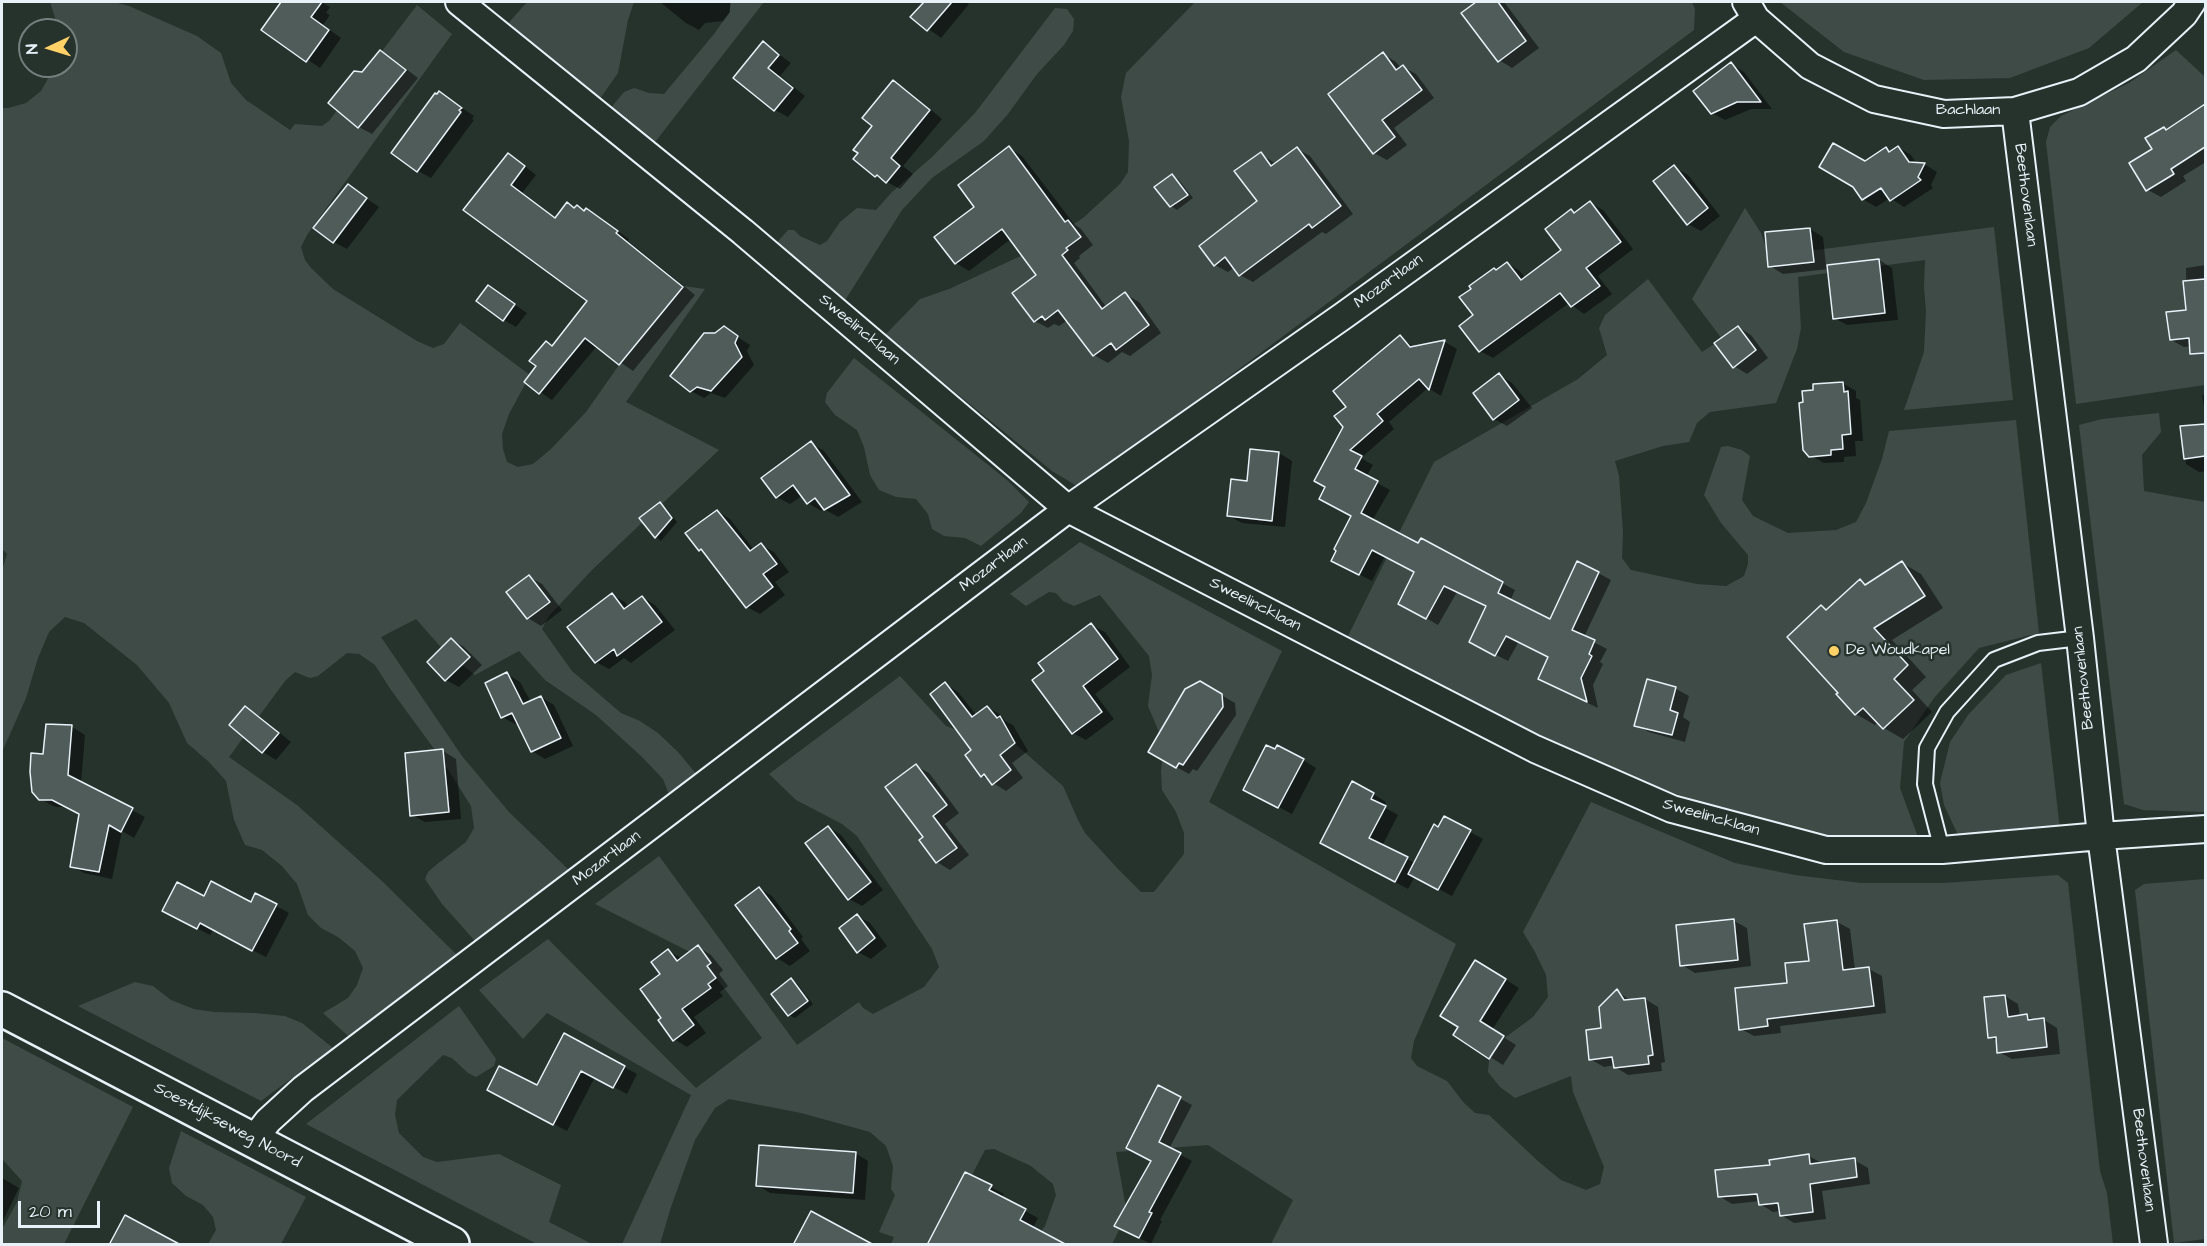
<!DOCTYPE html>
<html>
<head>
<meta charset="utf-8">
<style>
	body { margin:0 }
	#map { position:relative; width:2207px; height:1246px; overflow:hidden; background:#26332d; font-family:"Architects Daughter",sans-serif }
	canvas { display:block }
	.frame { position:absolute; inset:0; border:3px solid #e8f1f8; pointer-events:none }
	.north { position:absolute; left:18px; top:18px; width:60px; height:60px; box-sizing:border-box; background:#26332d; border:2px solid #747f7e; border-radius:50%; rotate:266deg; font-size:16px; font-weight:700; line-height:24px; text-align:center; color:#e8f1f8 }
	.north::after { content:''; display:block; margin:auto; width:21px; height:27px; background:#ffd166; clip-path:polygon(50% 0,100% 100%,50% 72%,0 100%) }
	.scale { position:absolute; left:18px; top:1201px; width:82px; height:27px; box-sizing:border-box; border:3px solid #e8f1f8; border-top:0; padding-left:8px; font-size:18px; line-height:21px; white-space:nowrap; color:#e8f1f8; -webkit-text-stroke:4px #26332d; paint-order:stroke }
</style>
</head>
<body>
<div id="map">
<canvas width="2207" height="1246"></canvas>
<div class="frame"></div>
<div class="north">N</div>
<div class="scale">20 m</div>
</div>
<script>
const c = document.querySelector('canvas').getContext('2d');
c.lineJoin = 'round';
function fill(path, color) { c.fillStyle = color; c.fill(path, 'evenodd'); }
const toPath = rows => new Path2D(rows.map(r => 'M' + r).join(''));
function strokePath(path, color, width, dash) { c.strokeStyle = color; c.lineWidth = width; c.lineCap = dash ? 'butt' : 'round'; c.setLineDash(dash || []); c.stroke(path); }
function drawText(font, color, halo, rows, align = 'center') {
  c.font = font + ' "Architects Daughter",sans-serif'; c.lineWidth = 5; c.setLineDash([]); c.textBaseline = 'middle'; c.strokeStyle = halo; c.fillStyle = color; for (const [text, x, y, turn = 0] of rows) {
    c.save(); c.translate(x, y); c.rotate((+turn || 0) * Math.PI / 180); c.textAlign = isNaN(turn) ? turn : align; if (halo) c.strokeText(text, 0, 0); c.fillText(text, 0, 0); c.restore();
  }
}
fill(toPath([
	[50,2,114,2,129,6,197,36,221,53,231,83,246,100,290,130,295,124,322,126,329,121,417,5,452,34,307,235,301,247,305,260,311,268,333,289,417,341,433,348,444,344,460,323,530,375,509,414,502,434,503,449,507,462,518,467,533,464,551,449,586,412,664,301,676,290,684,286,705,289,626,402,719,450,592,570,549,616,542,629,572,671,621,713,640,721,658,733,678,752,698,776,670,797,663,779,641,756,596,715,545,680,519,651,475,675,446,653,416,619,381,637,462,756,509,812,570,871,475,941,442,904,425,879,428,872,436,865,466,842,474,828,471,806,440,757,391,690,375,665,359,654,347,653,318,676,310,678,295,672,285,681,229,757,297,805,382,881,457,955,348,1036,323,1013,348,998,357,985,363,968,355,951,338,937,321,928,308,915,297,884,282,866,262,850,245,845,234,820,226,781,209,762,187,743,169,703,137,665,84,623,65,617,49,632,38,658,26,698,2,752,2,570,7,554,2,549,2,108,8,108,26,103,41,91,55,66,66,66,66,30,59,30],
	[527,2,634,2,628,20,618,73,597,103,504,28],
	[731,2,764,2,652,146,608,111,624,92,634,88,649,93,664,94,714,34,729,13],
	[1195,2,1692,2,1695,9,1694,30,1082,486,1077,486,1052,471,885,335,920,299,949,289,1036,249,1083,218,1120,184,1128,172,1129,141,1121,97,1126,73],
	[1780,2,2143,2,2089,48,2010,78,1924,80,1844,52],
	[1055,8,1067,9,1074,19,1073,31,1064,45,1037,74,1008,114,984,141,932,178,902,210,844,302,774,246,788,230,794,230,800,236,820,245,827,241,840,222,857,208,876,210,892,192,932,157,975,113],
	[2176,50,2205,77,2205,385,2076,404,2046,142,2050,127,2061,116,2129,83],
	[1745,208,1761,233,1769,256,1994,227,2013,400,1904,410,1924,352,1926,311,1924,287,1925,260,1798,277,1801,328,1797,349,1776,403,1710,412,1697,423,1689,442,1663,446,1615,461,1619,476,1623,532,1622,558,1631,570,1697,584,1726,586,1744,576,1748,564,1748,555,1721,523,1704,495,1721,447,1728,446,1742,450,1750,456,1742,500,1753,516,1788,533,1836,530,1856,522,1866,503,1882,459,1889,431,2016,420,2039,633,1979,648,1934,698,1904,742,1900,788,1919,840,1838,841,1788,830,1612,773,1347,638,1434,462,1578,379,1607,355,1599,328,1605,315,1648,279,1702,352,1722,339,1692,299],
	[854,358,1007,480,1029,502,1021,513,981,546,965,538,944,536,932,529,928,514,916,499,896,497,879,490,870,475,864,447,857,430,835,415,825,402,827,393],
	[2159,413,2161,432,2142,455,2144,491,2205,502,2205,812,2143,810,2124,804,2079,425,2102,419],
	[1080,542,1282,651,1209,802,1456,944,1414,1041,1411,1058,1417,1066,1447,1081,1464,1103,1475,1113,1489,1115,1539,1162,1561,1180,1586,1190,1600,1184,1604,1167,1573,1092,1571,1076,1515,1098,1500,1087,1488,1072,1489,1060,1495,1045,1533,1017,1548,997,1546,975,1535,952,1523,932,1591,802,1735,863,1795,875,1861,883,1943,883,2058,875,2068,883,2100,1171,2107,1193,2113,1244,1271,1244,1293,1200,1208,1145,1116,1152,1126,1208,1121,1226,1112,1244,1032,1244,1045,1226,1056,1195,1053,1184,1031,1166,994,1149,985,1150,936,1244,891,1244,894,1237,879,1232,895,1195,891,1189,893,1166,886,1146,870,1132,801,1113,729,1099,715,1108,695,1140,671,1207,660,1244,622,1244,691,1095,547,1013,523,1039,479,990,548,939,696,1088,762,1038,708,967,690,952,595,904,659,856,797,1045,859,1002,863,1008,873,1014,924,987,939,967,932,949,857,836,842,824,796,800,769,774,900,676,946,726,960,731,1013,742,1063,786,1078,820,1085,833,1119,870,1141,892,1154,892,1184,854,1184,833,1176,812,1162,790,1161,772,1164,744,1148,706,1152,675,1149,656,1100,595,1074,606,1063,601,1056,593,1049,592,1026,606,1010,594],
	[2041,663,2060,830,1960,839,1944,805,1940,783,1950,742,1968,715,2006,675],
	[2205,879,2205,1239,2174,1243,2135,890,2144,884],
	[135,982,153,986,171,1000,194,1009,214,1012,255,1013,285,1016,302,1023,333,1048,261,1101,78,1006],
	[459,1006,496,1059,494,1066,476,1077,468,1073,452,1058,443,1055,397,1100,395,1115,399,1133,423,1157,437,1162,499,1154,561,1185,549,1222,592,1244,537,1244,306,1124],
	[2,1038,133,1107,64,1244,2,1244,2,1229,17,1202,22,1181,2,1159],
	[181,1131,306,1197,281,1244,208,1244,216,1230,213,1217,203,1205,186,1196,172,1183,169,1168]
]), '#3e4b47');
fill(toPath([
	[283,2,321,2,330,7,326,13,330,15,323,25,341,38,320,68,263,29],
	[660,2,730,2,730,12,723,21,705,23,699,30,686,23],
	[926,2,966,2,969,4,941,38,912,17],
	[1478,2,1504,2,1539,48,1512,68,1499,60,1463,13],
	[763,43,791,63,780,76,805,96,788,117,775,110],
	[380,51,393,59,418,78,372,134,359,127,330,103,362,74],
	[1383,54,1396,62,1401,68,1403,67,1416,74,1434,98,1394,128,1407,145,1387,160,1374,153],
	[1731,64,1744,72,1772,109,1751,109,1725,120,1712,113],
	[893,82,906,89,942,119,903,166,913,174,900,189,876,176,874,126],
	[440,93,474,116,472,119,474,120,431,178,418,171],
	[2205,107,2206,162,2183,176,2186,181,2161,197,2148,190,2154,149,2164,128,2167,130],
	[1898,147,1911,155,1917,164,1924,164,1937,172,1931,185,1933,188,1904,207,1890,198,1876,207,1863,199,1865,163,1886,149,1891,152],
	[1009,148,1022,156,1074,224,1081,229,1093,245,1079,256,1080,258,1074,263,1107,308,1125,294,1139,302,1161,333,1130,356,1122,352,1108,363,1094,355,1068,320,1059,326,1054,324,1048,328,1035,321,1039,275,1011,239,969,271,956,263,976,208],
	[1297,149,1310,156,1353,214,1326,234,1322,232,1253,282,1240,275,1235,267,1228,272,1215,265,1259,201,1261,154,1276,164],
	[521,163,536,175,522,193,556,219,575,209,585,212,587,210,599,217,629,239,628,241,695,295,633,371,597,346,552,400,540,392,553,347,589,301,465,210],
	[1674,167,1688,175,1720,216,1701,231,1688,224],
	[1172,176,1178,179,1193,198,1177,210,1171,206],
	[348,186,379,207,347,249,334,242],
	[1590,203,1603,210,1633,249,1598,276,1612,294,1584,314,1569,303,1493,358,1480,351,1475,316,1497,271,1507,263,1520,271,1525,278,1563,251,1571,211,1576,214],
	[1810,229,1823,237,1826,266,1879,260,1892,268,1898,320,1847,325,1834,318,1829,269,1783,274,1770,266],
	[2206,265,2206,345,2184,347,2171,340,2187,311,2186,268],
	[489,287,527,313,516,327,504,320],
	[1738,327,1751,335,1768,358,1747,374,1734,366],
	[724,328,750,345,747,351,754,365,725,398,711,393,704,398,691,391,715,334],
	[1400,337,1415,348,1445,342,1457,349,1441,396,1428,388,1389,422,1394,429,1361,458,1373,465,1366,477,1390,490,1372,521,1419,545,1502,583,1515,590,1510,601,1550,621,1598,573,1611,580,1584,637,1607,649,1600,662,1603,664,1593,685,1598,708,1539,679,1550,657,1519,641,1508,661,1483,648,1488,607,1457,592,1438,625,1400,603,1415,572,1385,556,1372,581,1345,567,1353,516,1327,486,1345,426,1348,407],
	[1499,375,1512,383,1532,408,1507,426,1494,419],
	[1842,383,1856,391,1856,398,1860,400,1863,441,1855,441,1856,456,1844,457,1844,462,1824,463,1810,455,1804,404,1815,391],
	[2202,395,2206,395,2206,418],
	[2206,425,2206,471,2199,472,2186,464,2182,428],
	[811,443,824,451,862,502,838,517,824,509,821,511,808,503,802,496,790,504,777,497],
	[1279,453,1292,461,1285,527,1242,523,1229,516,1248,483],
	[660,504,666,508,677,522,661,541,656,537],
	[717,511,730,519,754,550,761,545,774,552,789,572,775,582,785,595,760,614,747,607,705,553,700,550],
	[1902,563,1921,574,1943,608,1892,640,1926,677,1912,690,1932,712,1903,739,1884,728,1878,722,1875,725,1856,714,1838,694,1840,693,1821,607,1828,611,1860,581,1867,585],
	[529,577,542,584,562,610,541,626,528,618,509,592],
	[612,595,625,602,629,608,642,597,655,605,675,630,631,663,624,658,609,669,596,662],
	[1091,625,1105,632,1130,667,1095,694,1114,719,1086,740,1073,733,1046,671],
	[451,639,464,647,482,665,459,687,446,680,429,662],
	[507,674,520,682,531,702,541,697,554,705,573,746,545,759,532,751,518,723,515,724,502,717],
	[1648,681,1676,689,1689,696,1683,717,1690,722,1685,742,1649,732,1636,725],
	[1200,683,1235,703,1236,715,1197,771,1193,769,1189,774,1150,752],
	[945,684,958,692,977,716,988,708,1001,715,1005,721,1013,725,1028,751,1012,763,1023,778,1006,791,982,776],
	[245,708,258,715,291,742,276,760,263,752,231,725],
	[72,727,85,735,81,783,145,817,134,838,122,831,112,879,84,873,71,866,81,814,66,807,56,807,49,804,36,796,33,790,45,755],
	[443,751,456,759,461,819,425,822,412,815],
	[1303,760,1316,768,1292,814,1257,796],
	[916,766,929,773,959,813,945,824,969,855,950,870,937,862,925,837],
	[1373,794,1386,802,1384,807,1398,815,1382,846,1415,863,1444,818,1483,839,1452,896,1415,876,1408,889,1335,850],
	[828,827,841,835,883,890,862,906,849,899],
	[759,888,772,896,803,937,801,939,810,951,790,966,777,958],
	[256,895,289,913,266,957,213,930,210,935,177,918,205,898,251,904],
	[857,916,870,923,887,946,871,959,858,952],
	[1734,921,1747,928,1751,966,1695,973,1682,965],
	[1837,922,1850,929,1855,970,1869,969,1882,976,1886,1013,1780,1026,1781,1033,1754,1036,1741,1029,1810,962],
	[698,947,711,955,723,970,719,974,728,986,720,992,723,996,694,1017,706,1033,687,1047,674,1039,663,1018,662,974,668,951,681,958],
	[1489,969,1519,988,1492,1030,1516,1045,1503,1065,1455,1035],
	[791,980,797,984,813,1004,795,1018,789,1015],
	[1617,991,1631,1001,1645,999,1658,1007,1665,1062,1661,1063,1662,1071,1628,1075,1615,1067,1615,1065,1604,1067,1590,1059],
	[2005,996,2018,1004,2020,1017,2027,1016,2036,1021,2044,1020,2057,1028,2060,1054,2012,1059,1999,1052,1997,1041,1990,1037],
	[565,1035,637,1074,627,1094,595,1077,567,1131,502,1096,537,1087],
	[1159,1087,1192,1105,1169,1149,1192,1161,1160,1220,1162,1221,1151,1244,1127,1232,1153,1161],
	[855,1153,868,1161,865,1200,770,1193,757,1185],
	[1809,1156,1823,1164,1854,1160,1868,1168,1870,1184,1822,1191,1826,1219,1794,1223,1781,1215,1780,1211,1773,1212,1760,1204,1760,1201,1732,1204,1719,1196,1772,1166],
	[966,1174,1004,1194,1002,1198,1038,1218,1033,1228,929,1244],
	[2,1178,19,1188,3,1221,2,1220]
]), '#0007');
const building = toPath([
	[281,2,322,2,311,17,329,30,306,62,261,30,281,2],
	[924,2,952,2,927,31,910,17,924,2],
	[1476,2,1498,2,1526,41,1498,62,1461,13,1476,2],
	[763,41,779,55,768,68,793,88,774,111,733,78,763,41],
	[380,50,406,70,358,128,328,103,354,71,362,72,380,50],
	[1383,52,1396,70,1403,65,1422,90,1382,120,1395,137,1373,154,1328,94,1383,52],
	[1731,62,1761,102,1737,102,1711,114,1693,91,1731,62],
	[893,80,930,110,891,158,900,166,886,183,877,175,875,177,853,159,858,153,853,150,872,126,862,118,893,80],
	[439,91,462,108,459,110,461,112,417,172,391,153,435,93,437,94,439,91],
	[2205,104,2205,147,2171,169,2174,174,2146,191,2129,163,2152,149,2145,138,2164,127,2166,130,2205,104],
	[1833,143,1865,161,1886,147,1889,152,1898,146,1909,162,1925,163,1918,177,1921,180,1890,201,1881,188,1862,200,1853,187,1819,167,1833,143],
	[1009,146,1065,222,1068,220,1081,237,1066,248,1068,250,1062,255,1102,309,1125,292,1149,325,1116,350,1111,343,1093,356,1058,310,1045,320,1042,316,1034,322,1012,293,1036,275,1002,229,955,264,934,237,974,207,958,185,1009,146],
	[1297,147,1341,206,1312,228,1309,224,1239,276,1225,257,1214,266,1199,246,1257,201,1234,171,1261,152,1271,166,1297,147],
	[508,153,525,166,511,185,555,218,567,202,574,208,577,205,584,211,586,208,618,231,616,233,683,287,619,365,585,338,539,394,524,382,536,366,529,361,546,341,552,346,587,301,463,210,508,153],
	[1674,165,1708,208,1687,225,1653,181,1674,165],
	[1172,174,1188,195,1170,207,1154,187,1172,174],
	[348,184,367,198,333,243,313,228,348,184],
	[1590,201,1621,242,1586,268,1600,286,1571,307,1560,293,1479,352,1459,326,1473,315,1459,297,1471,289,1469,286,1494,268,1496,270,1507,262,1521,280,1561,250,1545,229,1571,209,1574,213,1590,201],
	[1810,228,1814,262,1768,267,1765,232,1810,228],
	[1879,259,1885,313,1833,319,1827,265,1879,259],
	[2205,279,2205,353,2190,354,2189,338,2170,340,2166,312,2186,310,2183,281,2205,279],
	[488,285,515,304,503,321,476,301,488,285],
	[724,326,738,336,735,343,742,357,711,391,697,387,690,392,670,376,704,333,715,333,724,326],
	[1738,326,1756,350,1733,368,1714,343,1738,326],
	[1400,335,1410,347,1445,340,1429,390,1419,379,1377,414,1383,421,1350,450,1362,456,1355,469,1378,481,1361,513,1418,543,1421,538,1503,582,1498,593,1550,619,1577,561,1599,572,1572,630,1595,640,1589,654,1592,656,1581,678,1587,702,1538,679,1548,657,1506,636,1495,656,1469,642,1486,606,1444,586,1426,619,1398,604,1414,572,1372,550,1359,575,1331,561,1336,551,1334,549,1351,516,1319,499,1325,487,1314,481,1343,427,1334,416,1346,407,1333,391,1400,335],
	[1499,373,1519,400,1493,420,1473,393,1499,373],
	[1843,382,1844,392,1848,391,1851,434,1842,435,1843,449,1831,450,1831,455,1809,457,1803,450,1799,403,1803,402,1802,391,1813,390,1813,384,1843,382],
	[2205,424,2205,456,2184,459,2180,426,2205,424],
	[811,441,850,495,824,510,815,498,807,504,793,485,776,498,761,478,811,441],
	[1250,449,1279,452,1272,521,1227,516,1231,479,1247,481,1250,449],
	[660,502,672,518,655,538,639,518,660,502],
	[717,510,750,551,761,543,777,564,763,574,773,587,746,608,701,549,699,551,685,533,717,510],
	[1902,561,1925,596,1874,628,1908,665,1894,679,1914,700,1883,729,1863,708,1855,715,1836,694,1838,693,1787,637,1821,605,1826,610,1860,579,1865,585,1902,561],
	[529,575,550,602,527,619,506,592,529,575],
	[612,593,624,609,642,596,662,622,617,656,614,649,595,663,567,627,612,593],
	[1091,623,1118,659,1083,686,1102,712,1072,734,1032,680,1044,671,1038,663,1091,623],
	[451,638,470,657,445,681,427,662,451,638],
	[507,672,523,704,541,696,561,738,531,752,512,713,501,718,485,683,507,672],
	[1647,679,1676,687,1670,710,1678,713,1672,735,1634,726,1647,679],
	[1200,681,1222,694,1223,707,1183,765,1179,763,1176,768,1148,752,1185,689,1200,681],
	[945,682,972,717,987,706,997,718,1000,716,1015,743,1000,755,1011,770,992,785,984,774,981,777,965,755,971,750,930,694,945,682],
	[245,706,279,733,262,753,229,725,245,706],
	[46,724,72,725,68,775,133,808,121,832,109,825,99,872,70,867,79,814,52,800,39,800,32,792,30,772,31,753,43,754,46,724],
	[1266,745,1275,749,1277,745,1304,759,1278,808,1243,790,1266,745],
	[443,749,449,812,410,816,405,753,443,749],
	[916,764,947,805,933,816,957,848,936,863,919,840,923,837,885,787,916,764],
	[1352,781,1374,793,1371,799,1386,806,1369,838,1408,857,1395,882,1320,843,1352,781],
	[1444,816,1471,830,1438,890,1408,874,1434,824,1438,827,1444,816],
	[828,826,871,882,848,900,805,843,828,826],
	[211,881,251,902,255,893,277,904,252,951,200,923,197,929,162,911,177,882,204,896,211,881],
	[759,887,791,929,789,931,798,943,776,959,735,905,759,887],
	[857,914,875,938,857,953,839,928,857,914],
	[1734,919,1738,960,1680,966,1676,925,1734,919],
	[1837,920,1843,970,1869,967,1874,1006,1767,1019,1768,1026,1739,1030,1735,988,1787,983,1785,963,1809,961,1804,924,1837,920],
	[698,945,711,963,707,966,716,978,708,984,711,988,682,1009,694,1025,673,1041,658,1020,661,1018,640,989,660,974,651,962,668,949,677,961,698,945],
	[1475,960,1506,979,1480,1021,1504,1036,1489,1059,1453,1035,1458,1027,1440,1016,1475,960],
	[791,978,808,1001,788,1016,771,994,791,978],
	[1617,989,1624,1000,1645,998,1653,1055,1648,1056,1649,1064,1614,1068,1612,1057,1589,1060,1586,1030,1601,1028,1599,1007,1617,989],
	[2005,995,2008,1017,2027,1014,2028,1020,2044,1018,2047,1047,1997,1053,1996,1037,1988,1038,1984,997,2005,995],
	[564,1033,625,1066,613,1088,581,1071,553,1125,487,1090,499,1066,537,1085,564,1033],
	[1158,1085,1181,1097,1159,1142,1181,1153,1149,1212,1152,1213,1139,1238,1114,1226,1151,1161,1126,1148,1158,1085],
	[759,1145,856,1152,853,1193,756,1186,759,1145],
	[1809,1154,1810,1164,1855,1158,1857,1177,1810,1184,1813,1212,1780,1216,1778,1203,1759,1205,1757,1194,1718,1197,1715,1170,1770,1165,1769,1160,1809,1154],
	[965,1172,992,1185,989,1190,1026,1209,1020,1220,1067,1245,927,1245,965,1172],
	[811,1211,874,1245,793,1245,811,1211],
	[125,1215,181,1245,109,1245,125,1215]
]);
fill(building, '#505c59');
strokePath(building, '#e8f1f8', 1.5);
const lane = toPath([
	[1942,850,1925,784,1927,748,1947,712,1994,660,2038,643,2080,638]
]);
const street = toPath([
	[459,2,743,232,1068,509,1535,749,1672,809,1826,850,1942,850,2101,836,2206,829],
	[1746,2,1756,19,1810,66,1874,99,1944,114,2015,111,2079,92,2136,59,2184,14,2192,2],
	[2015,111,2080,638,2101,836,2154,1244],
	[254,1139,268,1121,303,1089,1068,509,1343,316,1756,19]
]);
const secondary = toPath([
	[2,1009,452,1244]
]);
strokePath(lane, '#e8f1f8', 18);
strokePath(street, '#e8f1f8', 30);
strokePath(secondary, '#e8f1f8', 38);
strokePath(lane, '#26332d', 14);
strokePath(street, '#26332d', 26);
strokePath(secondary, '#26332d', 33);
for (const [x, y, r, color] of [
	[1834,651,6,"#ffd166"]
]) { const dot = new Path2D(); dot.arc(x, y, r, 0, 2 * Math.PI); c.fillStyle = color; c.fill(dot); strokePath(dot, '#26332d', 2); }
drawText('16px', '#e8f1f8', '#26332d', [
	["Bachlaan",1968,111],
	["Beethovenlaan",2025,195,83],
	["Mozartlaan",1389,282,-36],
	["Sweelincklaan",859,330,40],
	["Mozartlaan",994,565,-37],
	["Sweelincklaan",1255,605,27],
	["Beethovenlaan",2084,678,-96],
	["Sweelincklaan",1711,818,16],
	["Mozartlaan",607,859,-37],
	["Soestdijkseweg Noord",227,1126,28],
	["Beethovenlaan",2143,1160,83]
]);
drawText('16px', '#e8f1f8', '#26332d', [
	["De Woudkapel",1846,651]
], 'left');
</script>
</body>
</html>
